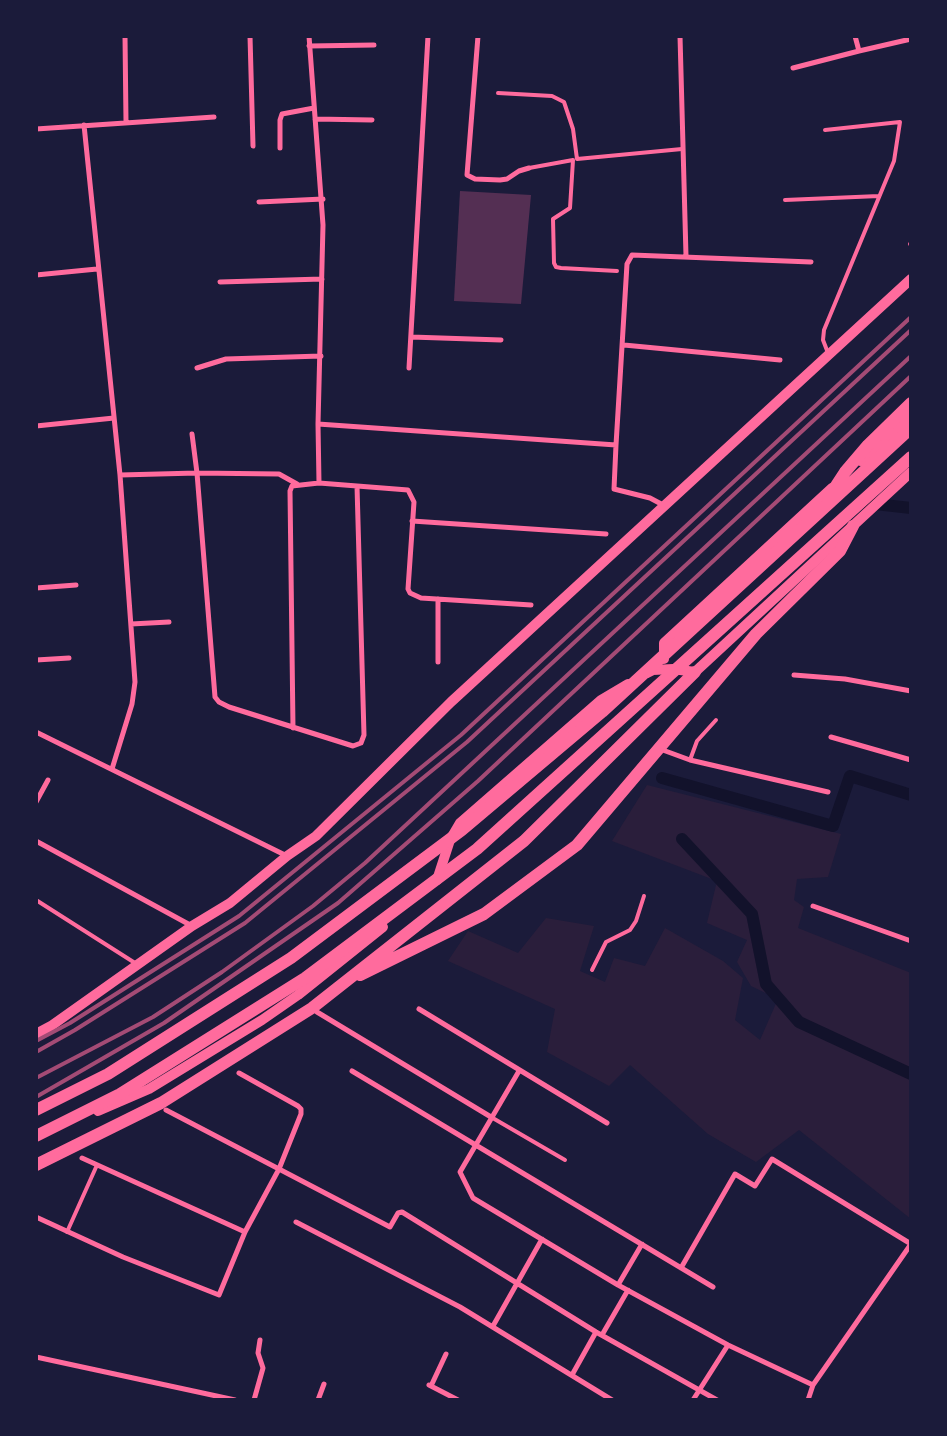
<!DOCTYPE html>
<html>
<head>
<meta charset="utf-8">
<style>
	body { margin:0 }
	#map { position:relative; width:947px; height:1436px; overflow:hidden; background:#1b1b3a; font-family:"Source Serif 4",serif }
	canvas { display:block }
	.frame { position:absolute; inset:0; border:38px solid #1b1b3a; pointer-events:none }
</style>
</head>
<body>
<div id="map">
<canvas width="947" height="1436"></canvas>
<div class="frame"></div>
</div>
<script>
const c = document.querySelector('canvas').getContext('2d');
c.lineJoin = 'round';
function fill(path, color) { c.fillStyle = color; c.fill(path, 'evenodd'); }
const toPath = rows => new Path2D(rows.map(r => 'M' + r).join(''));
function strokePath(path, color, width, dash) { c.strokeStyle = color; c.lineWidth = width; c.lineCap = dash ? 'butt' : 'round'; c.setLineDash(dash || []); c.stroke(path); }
fill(toPath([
	[647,785,841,834,828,877,797,879,794,900,804,907,798,928,911,973,911,1219,799,1130,756,1162,708,1134,630,1065,609,1086,547,1052,555,1009,448,961,468,931,518,953,546,918,594,926,580,971,605,982,614,958,645,966,665,928,723,961,743,978,735,1020,760,1040,778,999,751,986,737,962,747,940,707,923,717,881,612,841]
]), '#2a1e3b');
strokePath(toPath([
	[866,503,911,508],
	[662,778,833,826,850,776,911,795],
	[682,839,752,914,766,984,799,1022,911,1074]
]), '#12122b', 12);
fill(toPath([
	[460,191,531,195,521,304,454,301]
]), '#542f53');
strokePath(toPath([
	[498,93,552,96,564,102,573,129,577,159,682,149],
	[825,130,900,122,894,161,824,330,823,340,828,353],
	[573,160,570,208,553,219,554,263,556,267,561,268,617,271],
	[529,168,573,160],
	[785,200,879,196],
	[910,244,911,244],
	[690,760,697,741,716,720],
	[36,900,135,963],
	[592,970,606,942,630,930,636,921,644,896],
	[491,1117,565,1160],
	[67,1232,97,1165]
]), '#ff6b9d', 4);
strokePath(toPath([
	[125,36,126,122],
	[250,36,253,146],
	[309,36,323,225,318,424,319,483],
	[478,36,467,175,475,179,500,180,507,179,519,171,529,168],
	[680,36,686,256],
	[309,46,374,45],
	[859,51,911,39],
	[793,68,859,51,855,36],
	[315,119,372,120],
	[84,125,120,475,135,682,132,704,112,769],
	[36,129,214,117],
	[280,148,280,120,282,114,314,108],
	[259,202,323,199],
	[36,275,97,269],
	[220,282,322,279],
	[411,337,501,340],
	[624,345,780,360],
	[197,368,226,359,321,356],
	[409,368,428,36],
	[318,424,616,445,627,264,632,255,811,262],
	[36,426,114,418],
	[616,445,614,489,650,498,665,506],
	[120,475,197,473,192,434],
	[297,484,279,474,197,473,215,697,219,702,229,707,353,746,361,743,364,735,357,486],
	[412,521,606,534],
	[36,588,76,585],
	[131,624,169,622],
	[36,660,69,658],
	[438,662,438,599],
	[794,675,845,679,911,691],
	[293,728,290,491,292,486,319,483,408,490,414,502,408,589,410,593,421,598,531,605],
	[36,732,287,856],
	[831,737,911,760],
	[660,749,690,760,828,792],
	[36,802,48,780],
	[36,841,192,926],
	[813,906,911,941],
	[419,1009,607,1123],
	[317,1012,491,1117],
	[352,1071,713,1287],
	[519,1071,460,1172,473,1198,618,1285,728,1345,813,1385],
	[166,1110,390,1227,398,1213,402,1212,596,1332,717,1400],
	[82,1158,245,1232],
	[36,1217,123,1257,219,1295,245,1232,279,1169,301,1114,301,1109,298,1106,239,1073],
	[296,1222,460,1307,612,1400],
	[681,1268,735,1174,755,1186,772,1159,911,1244],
	[618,1285,642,1244],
	[493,1326,542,1239],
	[602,1335,628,1290],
	[36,1357,235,1400],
	[572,1375,596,1332],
	[429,1385,458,1400],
	[431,1386,446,1354],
	[254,1400,263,1368,258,1353,260,1340],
	[318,1400,324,1384],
	[693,1400,728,1345],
	[808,1400,813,1385,911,1244]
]), '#ff6b9d', 5);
strokePath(toPath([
	[861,461,911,415],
	[664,659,664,643,832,488],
	[647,673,653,670,673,669,695,672,911,472],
	[437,880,450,840,460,823,601,700,628,684],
	[36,1034,51,1026,192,926,230,903,287,856,316,836,451,702,911,279],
	[98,1111,149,1089,262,1020,298,995,383,927]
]), '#ff6b9d', 10);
strokePath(toPath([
	[828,498,845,472,868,445,911,403],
	[360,975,484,914,577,845,756,634,840,551,853,526],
	[36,1110,108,1074,291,958,462,830,602,712,911,428],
	[36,1136,120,1094,305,978,477,849,911,457],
	[36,1165,161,1103,312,1008,524,841,695,672]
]), '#ff6b9d', 12);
strokePath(toPath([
	[36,1041,70,1023,239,916,461,735,911,317],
	[36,1052,75,1030,245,923,467,742,911,330],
	[36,1078,153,1017,222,972,313,906,365,863,911,356],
	[36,1097,164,1023,338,903,478,781,911,376]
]), '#a44b75', 4);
</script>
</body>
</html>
